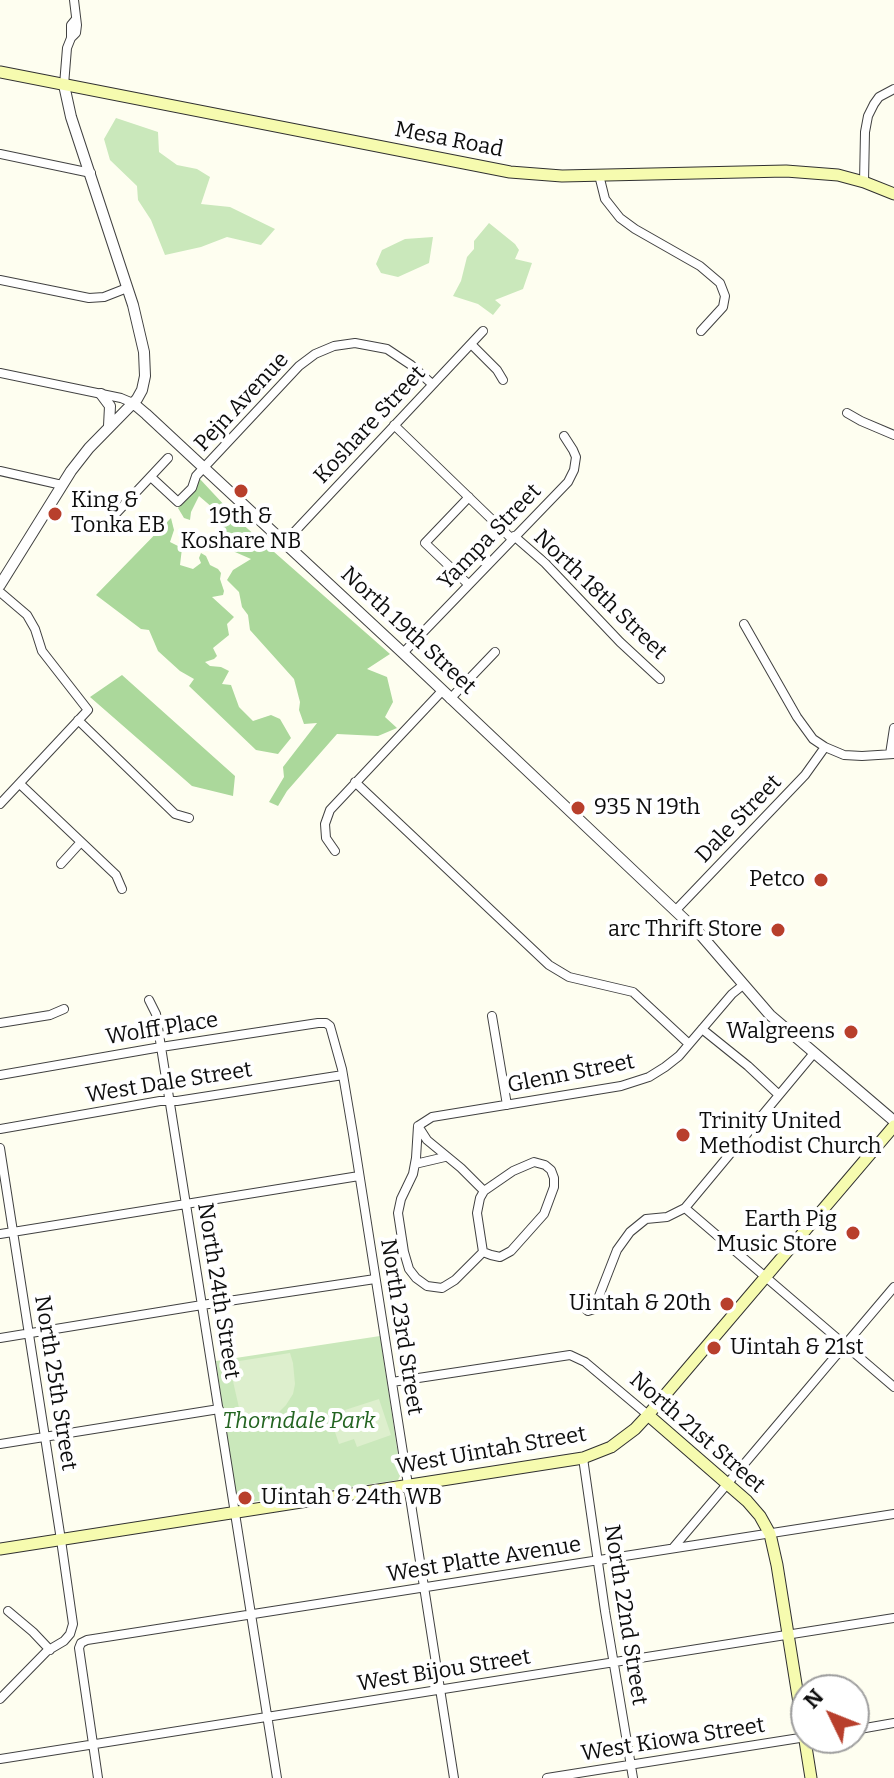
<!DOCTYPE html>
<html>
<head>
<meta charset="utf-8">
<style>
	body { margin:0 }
	#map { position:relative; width:894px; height:1778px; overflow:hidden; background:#fefef0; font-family:Bitter,serif }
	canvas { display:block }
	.north { position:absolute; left:790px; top:1674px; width:80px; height:80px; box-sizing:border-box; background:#fff; border:2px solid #9f9f9f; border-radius:50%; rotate:313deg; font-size:22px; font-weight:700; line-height:32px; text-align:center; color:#0e0e0e }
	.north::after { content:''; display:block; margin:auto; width:28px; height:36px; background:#b83f2c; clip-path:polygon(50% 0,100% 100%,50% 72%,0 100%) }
</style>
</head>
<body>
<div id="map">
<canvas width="894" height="1778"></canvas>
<div class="north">N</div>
</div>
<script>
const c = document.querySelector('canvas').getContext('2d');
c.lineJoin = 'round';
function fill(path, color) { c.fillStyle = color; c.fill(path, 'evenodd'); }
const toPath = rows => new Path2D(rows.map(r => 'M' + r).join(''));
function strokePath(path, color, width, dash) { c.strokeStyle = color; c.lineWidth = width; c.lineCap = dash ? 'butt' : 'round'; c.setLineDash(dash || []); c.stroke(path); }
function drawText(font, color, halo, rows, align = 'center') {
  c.font = font + ' Bitter,serif'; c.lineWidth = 8; c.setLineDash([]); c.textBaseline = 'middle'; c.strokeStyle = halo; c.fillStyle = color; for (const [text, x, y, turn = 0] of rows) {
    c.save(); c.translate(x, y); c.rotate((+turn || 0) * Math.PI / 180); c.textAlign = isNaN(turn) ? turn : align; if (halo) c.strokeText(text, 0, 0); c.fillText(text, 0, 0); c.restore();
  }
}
fill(toPath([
	[116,118,158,132,159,152,177,165,197,169,210,177,201,204,230,207,275,229,261,245,227,237,201,247,165,255,151,220,138,200,137,186,110,160,104,139],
	[489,223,515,244,519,250,515,259,532,263,523,289,495,300,501,305,493,315,478,304,453,296,461,281,467,257,474,249,474,241],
	[433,237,429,263,398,277,381,273,376,264,382,250,405,239],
	[380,1336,401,1474,398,1480,238,1504,236,1502,216,1361]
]), '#cae8bb');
fill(toPath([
	[199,478,240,522,390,654,367,669,387,677,393,702,385,717,397,728,378,736,337,734,287,791,278,806,269,802,284,777,283,767,317,723,304,724,299,710,300,702,294,679,250,630,248,615,242,607,239,592,227,580,233,570,251,559,235,552,223,534,221,520,213,508,199,496,191,512,190,520,184,518,178,508,194,490],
	[171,518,174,530,170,542,182,548,180,565,193,569,201,563,199,558,201,553,206,556,210,565,218,569,221,573,220,579,224,591,223,595,212,597,234,617,227,624,229,635,213,648,217,656,214,659,205,662,210,666,221,667,229,671,222,684,231,685,239,707,253,721,271,715,280,719,291,738,278,754,256,750,189,686,194,679,180,671,158,651,149,630,141,629,96,595],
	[122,675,235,776,233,796,192,786,90,697]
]), '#abd89b');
fill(toPath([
	[290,1353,293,1363,295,1384,293,1394,286,1405,277,1414,265,1420,242,1421,230,1368,233,1362],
	[379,1399,391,1435,357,1447,354,1439,339,1444,332,1423,347,1418,345,1410]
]), '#ddefcd');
const minor = toPath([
	[71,38,76,33,77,25,74,0],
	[64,85,67,48,71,38,71,25,76,19],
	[0,154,91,173],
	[599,175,605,199,620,218,635,229,700,266,720,283,725,296,723,307,701,331],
	[864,182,865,132,868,116,874,104,879,97,894,89],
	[0,280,89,298,104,297,127,288],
	[471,344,497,370,503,380],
	[0,373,121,398,133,403],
	[847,413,861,421,894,435],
	[394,425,512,539],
	[0,471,62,485],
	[151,477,178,502,192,488,196,476,299,366,315,354,334,346,355,343,387,349,411,365,432,384],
	[108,522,168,458],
	[514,536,545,563,620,642,660,679],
	[284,543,483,331],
	[468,584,425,543,469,497],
	[0,592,27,615,35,629,42,651,88,710,0,804],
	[744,624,797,717,813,739,825,747,844,755,862,756,894,754],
	[403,653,568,482,574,470,576,457,573,450,564,436],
	[450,699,495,652],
	[78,720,175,814,189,818],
	[890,754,894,728],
	[355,782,549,965,569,977,633,992,689,1044],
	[20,784,116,875,122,889],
	[335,851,326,838,325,824,330,810,442,691],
	[61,864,81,842],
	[675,911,805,775,825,747],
	[149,1000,156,1014,161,1047,277,1778],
	[492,1016,507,1105],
	[0,1023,50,1015,64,1009],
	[702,1029,748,1066,779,1095],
	[0,1075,161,1047,318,1023,326,1023,330,1026,342,1069,353,1134,454,1778],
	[418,1126,427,1140,461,1168,484,1191,480,1198,477,1213,483,1252,455,1280,442,1288,427,1286,416,1278,409,1269,404,1252,398,1213,401,1199,413,1174,416,1158,418,1126],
	[418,1126,432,1117,621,1086,649,1077,665,1067,679,1056,732,994,743,985],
	[0,1129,160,1101,177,1101,343,1075],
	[0,1148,61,1540,73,1624,70,1634,64,1641,47,1651,0,1699],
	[415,1164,445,1157],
	[685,1208,894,1387],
	[0,1234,359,1176],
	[483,1252,491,1255,500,1257,511,1251,544,1214,554,1187,554,1178,551,1170,545,1165,534,1162,513,1171,484,1191],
	[577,1301,588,1311,594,1309,617,1250,630,1232,646,1219,667,1217,685,1208,814,1053],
	[0,1338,202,1305,375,1279],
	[392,1382,570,1355,585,1362,648,1415],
	[0,1444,219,1409],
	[583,1458,605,1611,633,1778],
	[673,1548,894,1287],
	[8,1611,33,1632,50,1650],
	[854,1730,894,1723],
	[0,1759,894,1618],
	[98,1778,79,1648,81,1643,87,1640,894,1514],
	[547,1778,806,1737]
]);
const tertiary = toPath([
	[101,394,110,406,109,426],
	[133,403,146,414,403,653,700,934,770,1015,894,1121],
	[0,585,71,471,89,448,137,399,142,390,145,376,144,352,133,305,71,117,64,85]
]);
const secondary = toPath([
	[0,72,510,172,562,176,786,171,838,175,864,182,894,194],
	[648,1415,747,1501,760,1516,770,1534,777,1565,811,1778],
	[0,1549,583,1458,611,1447,635,1429,648,1415,894,1126]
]);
strokePath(minor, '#414141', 10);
strokePath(tertiary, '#414141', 12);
strokePath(secondary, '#303030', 13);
strokePath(minor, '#fff', 8);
strokePath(tertiary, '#fff', 10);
strokePath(secondary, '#f6fbaf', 11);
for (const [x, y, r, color] of [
	[241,491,8,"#b83f2c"],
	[55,514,8,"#b83f2c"],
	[578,808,8,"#b83f2c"],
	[821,880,8,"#b83f2c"],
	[778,930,8,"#b83f2c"],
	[851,1032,8,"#b83f2c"],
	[683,1135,8,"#b83f2c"],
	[853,1233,8,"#b83f2c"],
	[727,1304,8,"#b83f2c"],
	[714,1348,8,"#b83f2c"],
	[245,1498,8,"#b83f2c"]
]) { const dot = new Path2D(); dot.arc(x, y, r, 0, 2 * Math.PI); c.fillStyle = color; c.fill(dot); strokePath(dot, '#fff', 3); }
drawText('22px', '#0e0e0e', '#fff', [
	["Mesa Road",449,140,11],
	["Pejn Avenue",242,402,-47],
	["Koshare Street",370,425,-47],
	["Yampa Street",490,537,-46],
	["North 18th Street",600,595,44],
	["North 19th Street",408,631,43],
	["Dale Street",739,819,-46],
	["Wolff Place",162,1029,-9],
	["Glenn Street",571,1074,-11],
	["West Dale Street",169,1083,-9],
	["North 24th Street",218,1291,81],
	["North 23rd Street",401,1327,81],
	["North 25th Street",55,1383,81],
	["North 21st Street",697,1433,41],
	["West Uintah Street",491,1451,-10],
	["West Platte Avenue",484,1560,-9],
	["North 22nd Street",625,1615,81],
	["West Bijou Street",444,1671,-9],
	["West Kiowa Street",673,1740,-9]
]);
drawText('22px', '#0e0e0e', '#fff', [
	["King &",71,501],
	["Tonka EB",71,526],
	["19th &",241,517,"center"],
	["Koshare NB",241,542,"center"],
	["935 N 19th",594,808],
	["Petco",805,880,"right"],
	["arc Thrift Store",762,930,"right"],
	["Walgreens",835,1032,"right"],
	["Trinity United",699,1122],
	["Methodist Church",699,1147],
	["Earth Pig",837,1220,"right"],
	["Music Store",837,1245,"right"],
	["Uintah & 20th",711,1304,"right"],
	["Uintah & 21st",730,1348],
	["Uintah & 24th WB",261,1498]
], 'left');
drawText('italic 22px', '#236421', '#fff', [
	["Thorndale Park",299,1422]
]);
</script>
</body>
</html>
